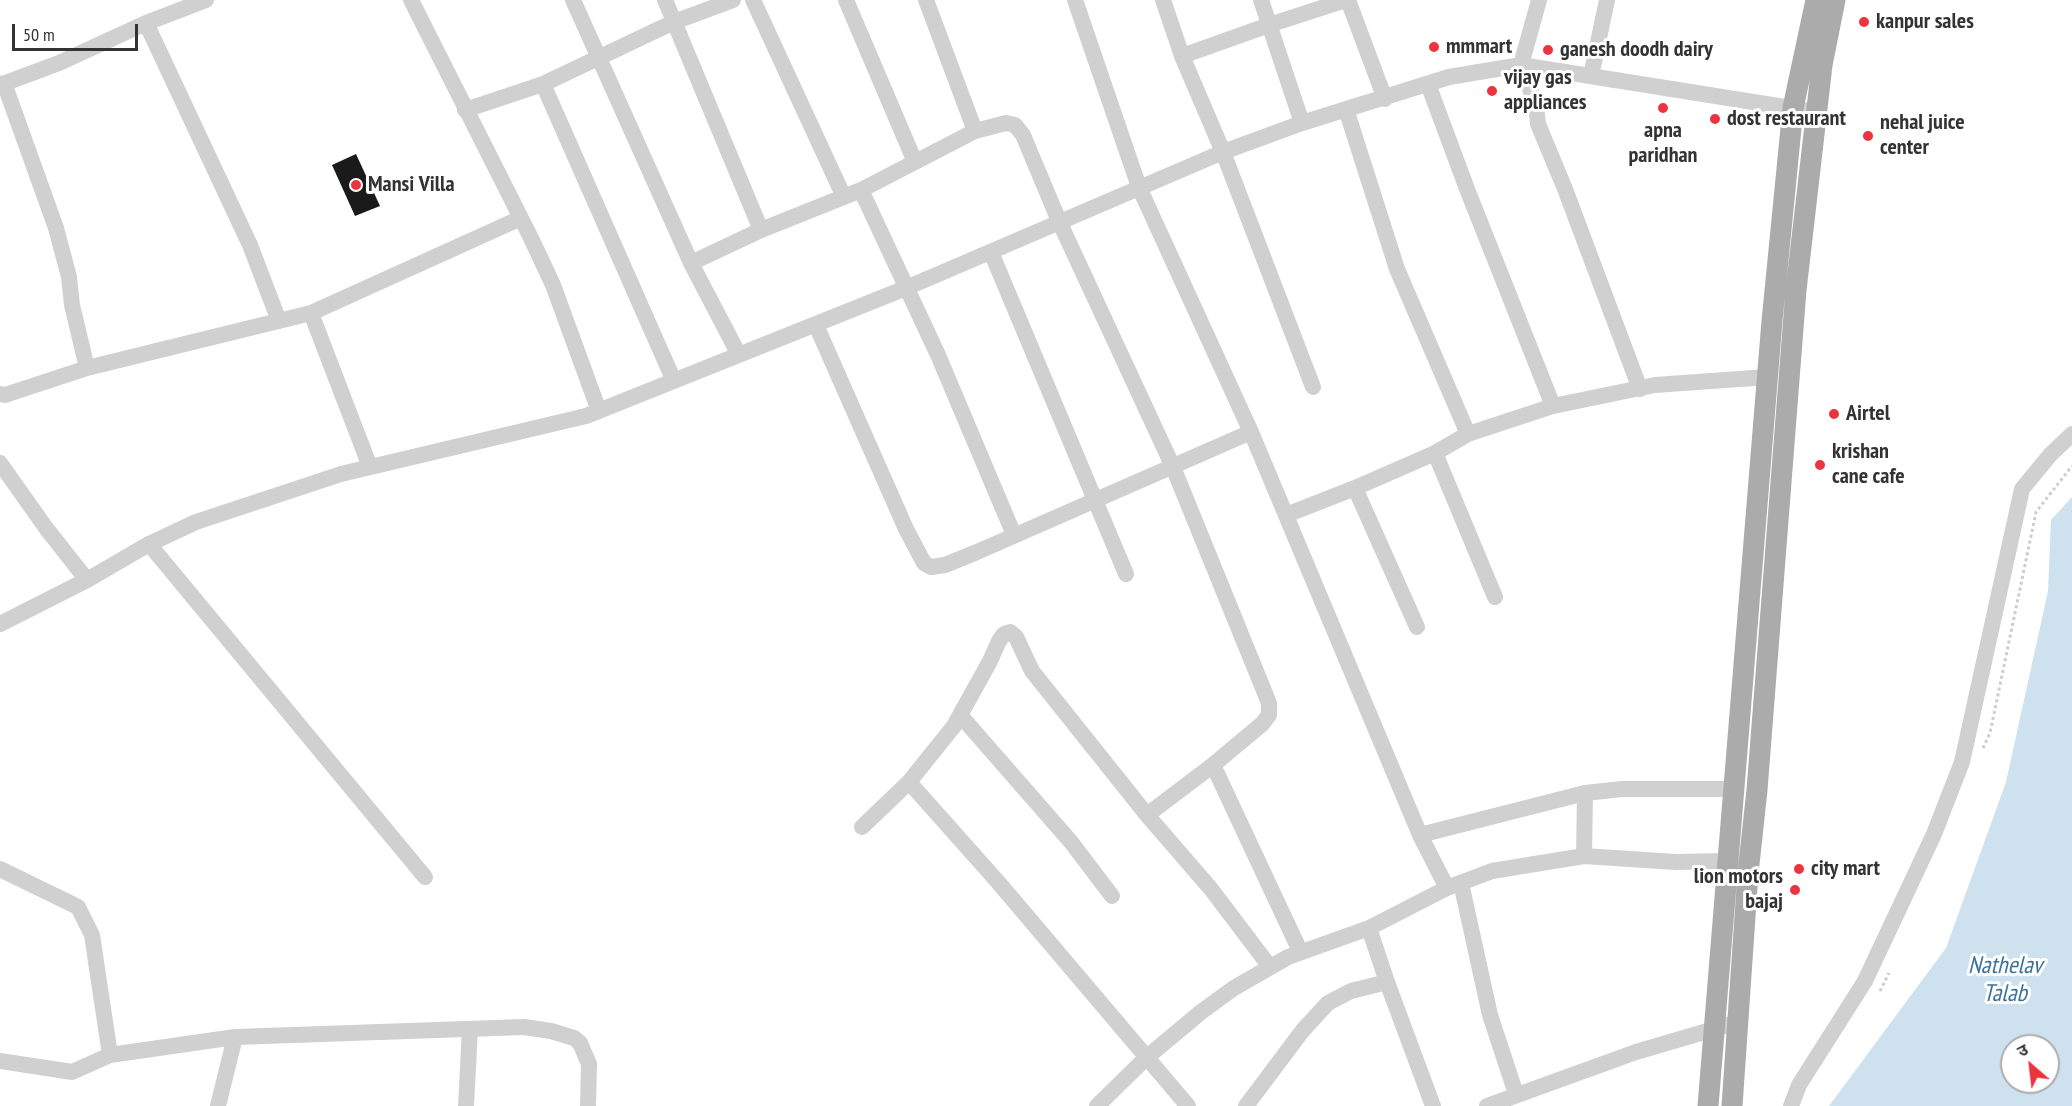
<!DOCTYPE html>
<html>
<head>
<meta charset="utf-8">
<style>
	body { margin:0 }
	#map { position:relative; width:2072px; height:1106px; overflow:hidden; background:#fff; font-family:"PT Sans Narrow","Noto Sans Devanagari",sans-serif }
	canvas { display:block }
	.north { position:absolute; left:2000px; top:1034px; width:60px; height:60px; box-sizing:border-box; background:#fff; border:2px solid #adadad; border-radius:50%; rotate:332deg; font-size:16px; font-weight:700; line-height:24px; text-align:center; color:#333 }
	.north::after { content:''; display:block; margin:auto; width:21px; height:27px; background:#eb343e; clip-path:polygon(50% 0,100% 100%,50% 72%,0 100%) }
	.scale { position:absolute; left:12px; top:24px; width:126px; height:27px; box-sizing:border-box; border:3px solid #333; border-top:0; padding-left:8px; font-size:18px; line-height:21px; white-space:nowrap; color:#333; -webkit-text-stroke:4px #fff; paint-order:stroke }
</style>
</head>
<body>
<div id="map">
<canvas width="2072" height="1106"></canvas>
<div class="north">उ</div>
<div class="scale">50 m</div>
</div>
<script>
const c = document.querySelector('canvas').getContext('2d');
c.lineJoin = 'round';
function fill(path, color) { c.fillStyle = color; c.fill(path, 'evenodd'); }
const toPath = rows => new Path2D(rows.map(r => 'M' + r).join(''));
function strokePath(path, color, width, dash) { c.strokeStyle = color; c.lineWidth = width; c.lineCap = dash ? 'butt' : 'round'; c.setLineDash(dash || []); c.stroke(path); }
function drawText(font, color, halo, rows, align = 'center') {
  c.font = font + ' "PT Sans Narrow",sans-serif'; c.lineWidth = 6; c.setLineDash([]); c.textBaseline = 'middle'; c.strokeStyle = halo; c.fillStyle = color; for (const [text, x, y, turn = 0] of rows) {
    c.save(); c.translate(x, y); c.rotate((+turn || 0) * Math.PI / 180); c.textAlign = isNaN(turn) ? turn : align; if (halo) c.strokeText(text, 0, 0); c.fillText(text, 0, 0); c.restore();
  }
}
fill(toPath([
	[2072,497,2072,1106,1829,1106,1946,948,2006,782,2048,591,2051,520],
	[2012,1046,2048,1046,2048,1082,2012,1082]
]), '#cee1ef');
fill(toPath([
	[356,154,380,206,355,216,332,165]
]), '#1a1a1a');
strokePath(toPath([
	[1983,748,1990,733,2036,512,2072,466],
	[1880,991,1889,973]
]), '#cdcdcd', 3, [3, 3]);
strokePath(toPath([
	[411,0,531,238,553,285,599,411],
	[573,0,691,263,739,355],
	[665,0,761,230],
	[753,0,844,197],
	[846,0,915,162],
	[926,0,975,131],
	[1075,0,1139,187,1251,432,1420,835],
	[1163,0,1182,56,1223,152,1313,387],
	[1261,0,1302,123],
	[1348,0,1385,99],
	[1539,0,1521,65,1536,105,1538,124,1565,189,1640,389],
	[146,23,250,245,279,321],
	[1182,56,1269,25,1346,0],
	[1591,76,1607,0],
	[4,83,56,228,69,277,72,305,87,368],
	[543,84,674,381],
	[1428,84,1467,189,1553,406],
	[0,85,59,63,146,23,206,0],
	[1346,109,1397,269,1468,434],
	[465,110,543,84,674,22,733,0],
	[861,190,938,355,1014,535],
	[991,252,1126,574],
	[691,263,761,230,861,190,975,131,1006,123,1015,125,1023,135,1059,221,1173,467,1269,703,1269,715,1262,724,1213,765,1147,815],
	[311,313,370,467],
	[816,325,906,529,924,563,931,567,945,565,977,552,1251,432],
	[0,394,5,395,87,368,311,313,521,218],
	[1435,453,1495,597],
	[0,463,46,528,87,580],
	[1355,488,1417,627],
	[1286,515,1355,488,1435,453,1468,434,1553,406,1655,385,1768,377],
	[149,544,425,877],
	[0,624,87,580,149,544,196,522,341,474,586,416,906,288,1223,152,1302,123,1449,77,1521,65,1816,112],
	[960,715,1071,842,1112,896],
	[1213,765,1300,951],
	[909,782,998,882,1188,1106],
	[862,827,909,782,954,726,990,661,999,641,1004,634,1010,632,1016,637,1032,671,1147,815,1211,889,1270,967],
	[1584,856,1585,793],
	[0,869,78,907,92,935,110,1055],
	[1461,883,1490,1015,1516,1094],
	[1447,888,1420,835,1585,793,1622,789,1735,789],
	[1369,928,1387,982,1433,1106],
	[0,1061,72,1072,110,1055,235,1037,524,1027,551,1031,574,1038,580,1043,589,1064,588,1106],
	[218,1106,235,1037],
	[466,1106,470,1029],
	[1097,1106,1146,1058,1201,1012,1234,988,1288,957,1369,928,1447,888,1492,871,1584,856,1676,862,1728,861],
	[1246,1106,1303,1030,1328,1003,1351,991,1387,982],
	[1487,1106,1636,1052,1738,1022],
	[1791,1106,1799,1085,1865,981,1934,834,1962,762,2022,489,2050,455,2072,434]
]), '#d0d0d0', 16);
strokePath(toPath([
	[1708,1106,1772,321,1793,108,1816,0],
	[1732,1106,1748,873,1757,790,1796,290,1822,65,1835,0]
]), '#ababab', 21);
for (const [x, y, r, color] of [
	[1864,22,6,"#eb343e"],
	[1434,47,6,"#eb343e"],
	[1548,50,6,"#eb343e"],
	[1492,91,6,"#eb343e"],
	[1663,108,6,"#eb343e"],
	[1715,119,6,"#eb343e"],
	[1868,136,6,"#eb343e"],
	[356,185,6,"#eb343e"],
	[1834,414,6,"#eb343e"],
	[1820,465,6,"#eb343e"],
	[1799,869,6,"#eb343e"],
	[1795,890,6,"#eb343e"]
]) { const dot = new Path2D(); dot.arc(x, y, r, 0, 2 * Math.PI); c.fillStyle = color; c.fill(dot); strokePath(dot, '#fff', 2); }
drawText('bold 22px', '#333', '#fff', [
	["kanpur sales",1876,22],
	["mmmart",1446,47],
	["ganesh doodh dairy",1560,50],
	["vijay gas",1504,78],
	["appliances",1504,103],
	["dost restaurant",1727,119],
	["nehal juice",1880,123],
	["center",1880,148],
	["apna",1663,131,"center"],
	["paridhan",1663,156,"center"],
	["Mansi Villa",368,185],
	["Airtel",1846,414],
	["krishan",1832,452],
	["cane cafe",1832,477],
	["city mart",1811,869],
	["lion motors",1783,877,"right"],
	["bajaj",1783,902,"right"]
], 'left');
drawText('italic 24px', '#3c7499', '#fff', [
	["Nathelav",2005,966],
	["Talab",2005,994]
]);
</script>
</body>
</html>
